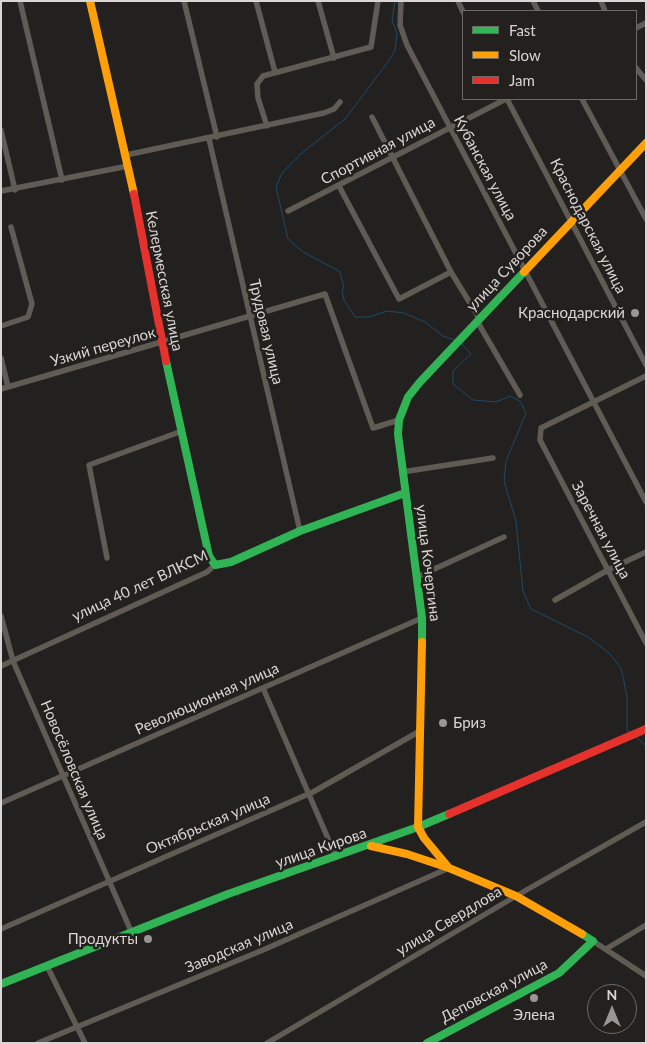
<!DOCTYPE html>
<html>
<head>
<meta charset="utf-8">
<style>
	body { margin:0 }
	#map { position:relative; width:647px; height:1044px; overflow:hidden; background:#23211f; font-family:Lato,sans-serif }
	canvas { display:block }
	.frame { position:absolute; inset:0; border:2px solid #d9d6d5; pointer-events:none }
	.legend { position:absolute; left:462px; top:10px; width:175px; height:90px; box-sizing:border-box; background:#24201e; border:1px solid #6c6967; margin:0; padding:6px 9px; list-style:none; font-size:15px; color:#d9d6d5 }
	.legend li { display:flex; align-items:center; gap:10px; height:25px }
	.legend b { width:25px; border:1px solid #6c6967 }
	.north { position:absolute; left:587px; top:984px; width:50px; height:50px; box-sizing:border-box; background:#24201e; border:1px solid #6c6967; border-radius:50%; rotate:0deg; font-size:14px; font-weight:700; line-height:20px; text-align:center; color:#d9d6d5 }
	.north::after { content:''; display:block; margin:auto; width:18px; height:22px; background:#999795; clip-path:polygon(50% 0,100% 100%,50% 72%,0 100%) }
</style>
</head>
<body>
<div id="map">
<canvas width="647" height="1044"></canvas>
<div class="frame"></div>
<ul class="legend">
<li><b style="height:6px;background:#30b455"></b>Fast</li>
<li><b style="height:6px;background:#ff9f0a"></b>Slow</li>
<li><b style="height:6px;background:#e5322d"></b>Jam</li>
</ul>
<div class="north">N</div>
</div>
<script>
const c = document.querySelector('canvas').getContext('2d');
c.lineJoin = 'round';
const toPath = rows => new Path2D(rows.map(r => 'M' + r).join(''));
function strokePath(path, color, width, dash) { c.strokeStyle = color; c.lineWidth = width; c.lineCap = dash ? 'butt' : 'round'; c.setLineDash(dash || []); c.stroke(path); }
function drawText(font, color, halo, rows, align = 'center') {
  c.font = font + ' Lato,sans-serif'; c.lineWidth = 5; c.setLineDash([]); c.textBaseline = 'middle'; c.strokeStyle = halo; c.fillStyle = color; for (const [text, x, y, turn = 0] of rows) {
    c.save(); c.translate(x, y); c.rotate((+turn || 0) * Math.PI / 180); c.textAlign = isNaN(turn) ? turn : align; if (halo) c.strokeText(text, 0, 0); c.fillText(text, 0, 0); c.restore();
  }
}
strokePath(toPath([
	[395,1,392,21,397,33,395,50,388,62,345,119,303,152,282,173,276,187,288,239,303,252,339,271,344,286,342,291,344,300,355,317,369,317,387,311,404,313,425,322,443,336,455,340],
	[461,343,471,354,453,371,453,384,473,400,496,402,510,396,520,401,526,413,506,461,504,481,516,521,523,591,531,609,588,637,609,653,621,668,627,696,627,730,630,732],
	[635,736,646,746]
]), '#1e4a6b', 1);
strokePath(toPath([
	[20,1,62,180],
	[184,1,217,137],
	[256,1,275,72],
	[318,1,334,58],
	[401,1,400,25,407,45,646,502],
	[458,1,463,12],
	[533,1,538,11],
	[601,1,605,11],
	[636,28,646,23],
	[636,68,646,80],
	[507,99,646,365],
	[582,99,646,219],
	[372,117,451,272,479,318],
	[267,126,258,98,257,84,263,76,371,47,378,1],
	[1,130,15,190],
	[209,139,300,531],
	[126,155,324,113,334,109,340,102],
	[339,186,399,299,451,272],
	[1,191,128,166],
	[288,211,506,99],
	[477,321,520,395],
	[1,326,28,317,32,304,11,227],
	[1,358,8,387],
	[646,376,541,428,540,440,646,643],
	[1,389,325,294,373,428,399,420],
	[402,472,493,458],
	[107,558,89,465,182,431],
	[417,577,504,537],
	[555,600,608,570,646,552],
	[1,616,13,661,131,931],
	[1,666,207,572,215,565],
	[263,688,336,857],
	[1,803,422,618],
	[1,929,313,792,420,731],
	[593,941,646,976],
	[606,949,646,925],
	[47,966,85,1043],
	[38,1043,263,950,449,868],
	[267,1043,516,896,646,822]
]), '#615b55', 5.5);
strokePath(toPath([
	[166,361,209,556,215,565,231,562,300,531,405,493],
	[422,642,422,618,398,434,399,420,408,397,420,382,524,272],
	[1,984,228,894,418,827,449,814],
	[427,1043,559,973,593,941,582,934]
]), '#30b455', 8);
strokePath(toPath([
	[90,1,134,194],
	[524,272,646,143],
	[422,642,418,827,424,838,449,868],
	[371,846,407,854,449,868,516,896,582,934]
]), '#ff9f0a', 8);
strokePath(toPath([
	[134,194,166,361],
	[449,814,646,729]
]), '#e5322d', 8);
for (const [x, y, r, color] of [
	[635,313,5,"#999795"],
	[443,723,5,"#999795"],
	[148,939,5,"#999795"],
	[534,998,5,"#999795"]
]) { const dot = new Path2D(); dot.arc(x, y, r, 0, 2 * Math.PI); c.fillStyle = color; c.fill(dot); strokePath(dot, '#24201e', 2); }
drawText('15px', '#d9d6d5', '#24201e', [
	["Спортивная улица",378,151,-28],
	["Кубанская улица",485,168,62],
	["Краснодарская улица",588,226,63],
	["улица Суворова",507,269,-47],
	["Келермесская улица",164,281,79],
	["Трудовая улица",266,332,77],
	["Узкий переулок",103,347,-16],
	["Заречная улица",601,530,62],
	["улица Кочергина",428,563,83],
	["улица 40 лет ВЛКСМ",140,586,-25],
	["Революционная улица",207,699,-24],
	["Новосёловская улица",74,770,67],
	["Октябрьская улица",208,824,-23],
	["улица Кирова",321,848,-19],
	["улица Свердлова",449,921,-31],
	["Заводская улица",239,946,-23],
	["Деповская улица",494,991,-28]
]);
drawText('15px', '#d9d6d5', '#24201e', [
	["Краснодарский",625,313],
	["Бриз",453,723,"left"],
	["Продукты",138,939],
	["Элена",534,1015,"center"]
], 'right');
</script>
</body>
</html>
